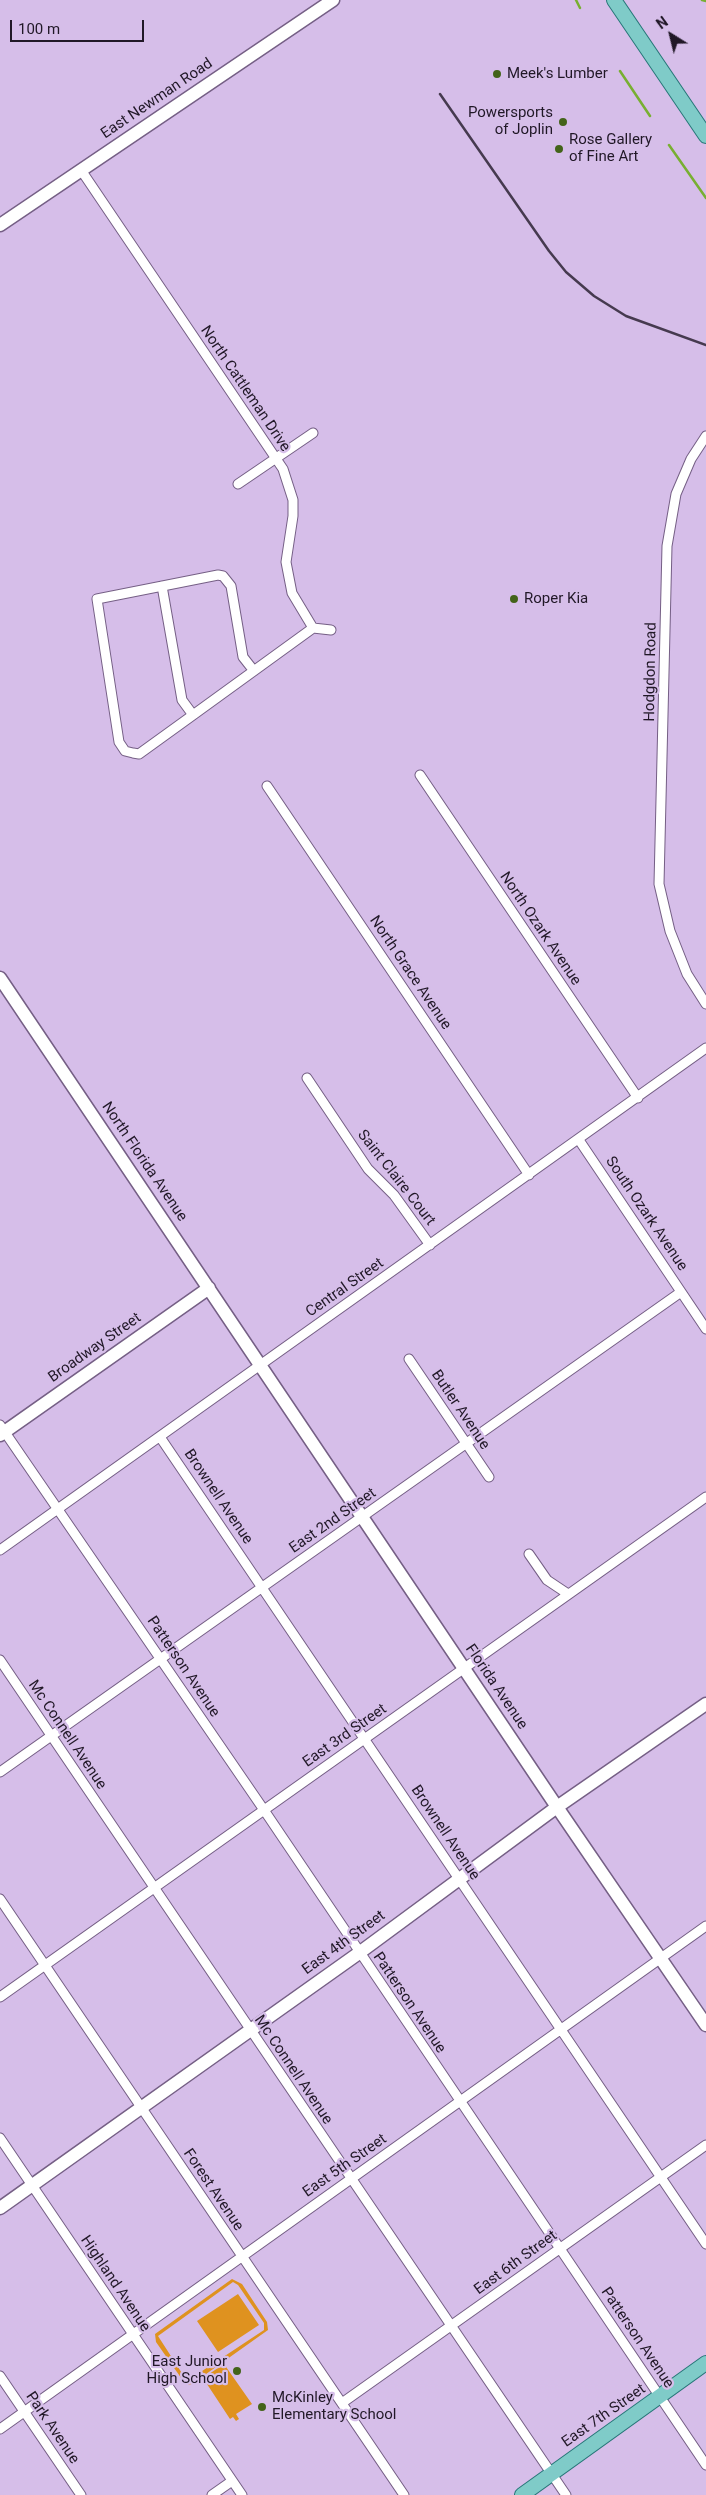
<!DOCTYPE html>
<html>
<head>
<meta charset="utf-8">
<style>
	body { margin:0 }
	#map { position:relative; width:706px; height:2495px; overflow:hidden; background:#d6bee9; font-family:Roboto,sans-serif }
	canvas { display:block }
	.north { position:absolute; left:646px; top:10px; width:50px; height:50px; -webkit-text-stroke:4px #d6bee9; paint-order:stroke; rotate:324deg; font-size:14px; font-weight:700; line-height:20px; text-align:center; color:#211827 }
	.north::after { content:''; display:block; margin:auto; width:18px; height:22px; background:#211827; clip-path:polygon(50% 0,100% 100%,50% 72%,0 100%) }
	.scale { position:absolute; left:10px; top:20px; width:134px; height:22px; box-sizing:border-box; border:2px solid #211827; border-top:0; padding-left:6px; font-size:15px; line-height:18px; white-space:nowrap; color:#211827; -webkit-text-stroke:4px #d6bee9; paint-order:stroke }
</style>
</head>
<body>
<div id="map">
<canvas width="706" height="2495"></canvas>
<div class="north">N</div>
<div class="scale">100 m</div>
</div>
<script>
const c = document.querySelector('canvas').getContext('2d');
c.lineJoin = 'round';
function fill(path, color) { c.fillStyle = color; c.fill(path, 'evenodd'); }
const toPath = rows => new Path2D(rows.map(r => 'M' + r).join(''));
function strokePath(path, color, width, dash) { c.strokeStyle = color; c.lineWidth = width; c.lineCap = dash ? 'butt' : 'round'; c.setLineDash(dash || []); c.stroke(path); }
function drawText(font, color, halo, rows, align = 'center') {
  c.font = font + ' Roboto,sans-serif'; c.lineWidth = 4.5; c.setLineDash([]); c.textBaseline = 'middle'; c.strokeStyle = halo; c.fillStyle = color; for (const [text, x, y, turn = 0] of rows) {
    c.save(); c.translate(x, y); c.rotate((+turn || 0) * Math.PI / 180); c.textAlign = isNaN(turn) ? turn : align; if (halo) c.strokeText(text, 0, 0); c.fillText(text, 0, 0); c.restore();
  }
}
fill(toPath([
	[232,2279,242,2284,267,2322,268,2330,192,2384,186,2385,156,2342,155,2334],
	[233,2282,238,2285,264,2323,264,2330,187,2381,158,2336],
	[238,2294,259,2325,218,2352,197,2321],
	[224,2364,252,2404,236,2414,239,2419,236,2421,233,2417,230,2419,203,2378]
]), '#df921f');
strokePath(toPath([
	[576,0,580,8],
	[702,0,706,1],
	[620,71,650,116],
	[669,145,706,198]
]), '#78af31', 2.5);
const street = toPath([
	[81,170,283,469,293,500,293,516,286,562,292,593,313,628,331,630],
	[706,436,691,459,676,494,667,546,659,884,670,931,687,974,706,1004],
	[238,484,313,433],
	[162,586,182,700,193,715],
	[254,671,243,657,231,586,223,576,218,575,97,599,119,742,125,751,133,753,139,754,193,715,313,628],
	[420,775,638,1098],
	[267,786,529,1175],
	[307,1078,368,1169,394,1195,430,1245],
	[579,1140,706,1329],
	[409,1359,489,1477],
	[0,1425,264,1810,706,2465],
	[160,1437,706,2244],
	[0,1550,706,1048],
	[529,1554,547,1580,568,1594],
	[0,1660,566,2495],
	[0,1772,681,1292],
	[0,1899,404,2495],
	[0,1997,706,1497],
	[0,2138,242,2495],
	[0,2376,81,2495],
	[342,2403,706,2145],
	[0,2429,706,1926],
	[212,2495,232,2481]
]);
const secondary = toPath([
	[0,225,333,0],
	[0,978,557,1807,706,2025],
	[0,1435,209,1288],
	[0,2208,359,1953,557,1807,706,1704]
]);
const primary = toPath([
	[614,0,706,136],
	[522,2495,706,2363]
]);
strokePath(street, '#755f85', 11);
strokePath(secondary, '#755f85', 15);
strokePath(primary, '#277678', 16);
strokePath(street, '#fff', 9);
strokePath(secondary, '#fff', 12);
strokePath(primary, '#7fcbc8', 14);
strokePath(toPath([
	[440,94,549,251,566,272,594,296,626,316,706,345]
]), '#463a4f', 2.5);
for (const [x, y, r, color] of [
	[497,74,5,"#436319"],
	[563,122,5,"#436319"],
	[559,149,5,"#436319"],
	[514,599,5,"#436319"],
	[237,2371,5,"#436319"],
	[262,2407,5,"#436319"]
]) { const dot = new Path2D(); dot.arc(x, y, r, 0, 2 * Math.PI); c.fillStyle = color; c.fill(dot); strokePath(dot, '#d6bee9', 2); }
drawText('15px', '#211827', '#d6bee9', [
	["Meek's Lumber",507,74],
	["Powersports",553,113,"right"],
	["of Joplin",553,130,"right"],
	["Rose Gallery",569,140],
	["of Fine Art",569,157],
	["Roper Kia",524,599],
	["East Junior",227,2362,"right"],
	["High School",227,2379,"right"],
	["McKinley",272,2398],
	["Elementary School",272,2415]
], 'left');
drawText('15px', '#211827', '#d6bee9', [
	["East Newman Road",157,99,-34],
	["North Cattleman Drive",245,389,56],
	["Hodgdon Road",651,672,-89],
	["North Ozark Avenue",540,929,56],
	["North Grace Avenue",410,973,56],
	["North Florida Avenue",144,1162,56],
	["Saint Claire Court",396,1178,52],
	["South Ozark Avenue",646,1214,56],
	["Central Street",345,1288,-35],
	["Broadway Street",95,1348,-35],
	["Butler Avenue",460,1410,56],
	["Brownell Avenue",218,1497,56],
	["East 2nd Street",333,1521,-35],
	["Patterson Avenue",183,1667,56],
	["Florida Avenue",496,1687,56],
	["Mc Connell Avenue",67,1735,56],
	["East 3rd Street",345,1736,-35],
	["Brownell Avenue",445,1833,56],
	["East 4th Street",344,1943,-36],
	["Patterson Avenue",409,2003,56],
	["Mc Connell Avenue",293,2070,56],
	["East 5th Street",345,2166,-35],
	["Forest Avenue",213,2190,56],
	["East 6th Street",516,2263,-36],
	["Highland Avenue",115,2284,56],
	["Patterson Avenue",637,2338,56],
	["East 7th Street",604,2416,-35],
	["Park Avenue",52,2428,56]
]);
</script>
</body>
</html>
